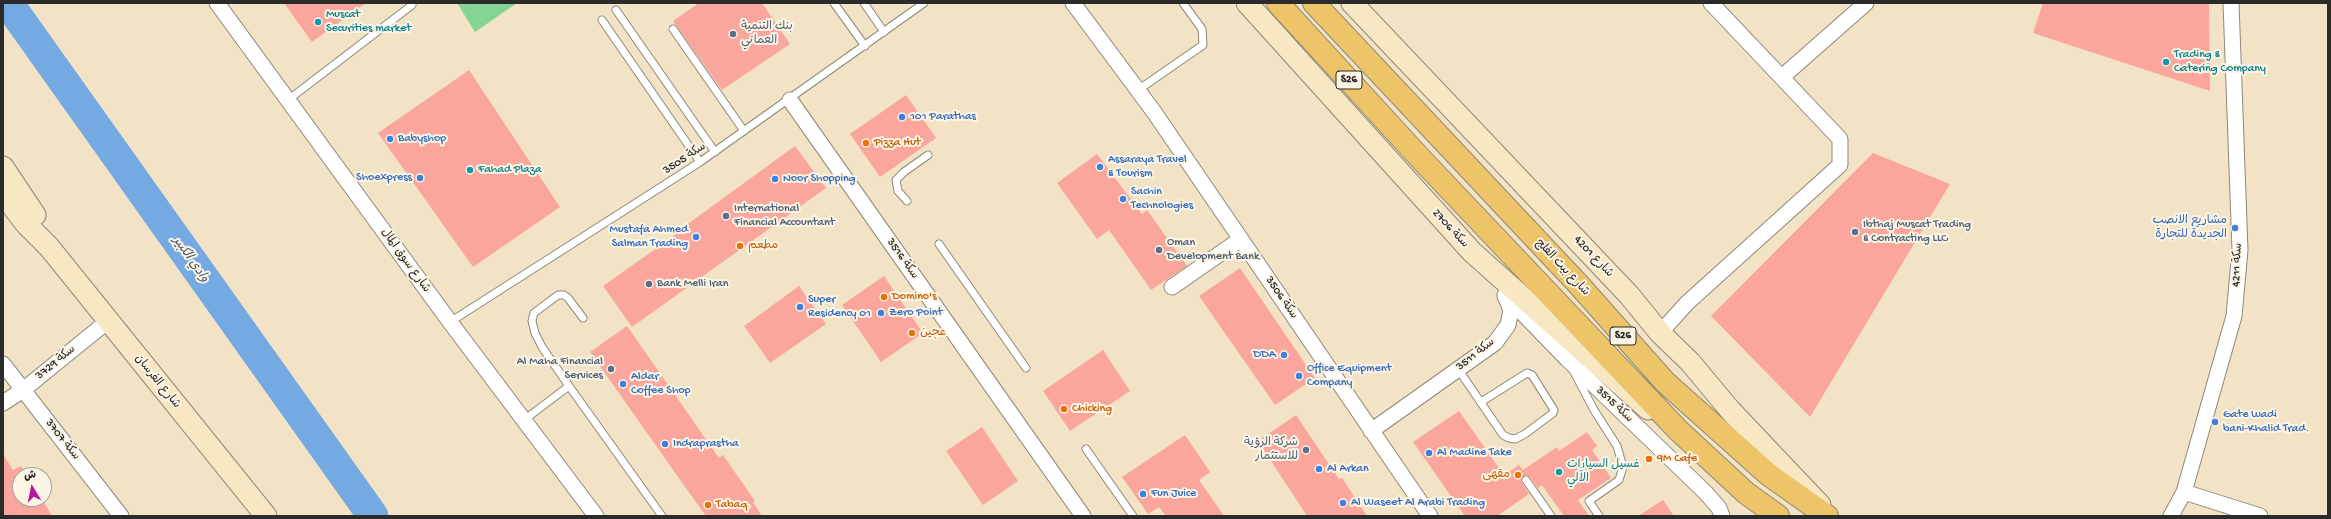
<!DOCTYPE html>
<html>
<head>
<meta charset="utf-8">
<style>
	body { margin:0 }
	#map { position:relative; width:2331px; height:519px; overflow:hidden; background:#f3e3c6; font-family:"Gochi Hand","Playpen Sans Arabic",sans-serif }
	canvas { display:block }
	.frame { position:absolute; inset:0; border:4px solid #2b2b2b; pointer-events:none }
	.north { position:absolute; left:12px; top:467px; width:40px; height:40px; box-sizing:border-box; background:#fcf5e5; border:1px solid #a8a49b; border-radius:50%; rotate:350deg; font-size:11px; font-weight:700; line-height:16px; text-align:center; color:#2b2b2b }
	.north::after { content:''; display:block; margin:auto; width:14px; height:18px; background:#b5179e; clip-path:polygon(50% 0,100% 100%,50% 72%,0 100%) }
</style>
</head>
<body>
<div id="map">
<canvas width="2331" height="519"></canvas>
<div class="frame"></div>
<div class="north">ش</div>
</div>
<script>
const c = document.querySelector('canvas').getContext('2d');
c.lineJoin = 'round';
function fill(path, color) { c.fillStyle = color; c.fill(path, 'evenodd'); }
const toPath = rows => new Path2D(rows.map(r => 'M' + r).join(''));
function strokePath(path, color, width, dash) { c.strokeStyle = color; c.lineWidth = width; c.lineCap = dash ? 'butt' : 'round'; c.setLineDash(dash || []); c.stroke(path); }
function drawText(font, color, halo, rows, align = 'center') {
  c.font = font + ' "Gochi Hand","Playpen Sans Arabic",sans-serif'; c.lineWidth = 4; c.setLineDash([]); c.textBaseline = 'middle'; c.strokeStyle = halo; c.fillStyle = color; for (const [text, x, y, turn = 0] of rows) {
    c.save(); c.translate(x, y); c.rotate((+turn || 0) * Math.PI / 180); c.textAlign = isNaN(turn) ? turn : align; if (halo) c.strokeText(text, 0, 0); c.fillText(text, 0, 0); c.restore();
  }
}
fill(toPath([
	[457,3,517,3,475,32]
]), '#84d493');
strokePath(toPath([
	[8,3,373,516]
]), '#74a9e1', 31);
fill(toPath([
	[284,3,366,3,312,42],
	[699,3,762,3,790,44,722,90,673,21],
	[2043,3,2209,3,2210,91,2033,33],
	[469,70,560,207,473,267,378,133],
	[906,95,936,138,880,177,850,134],
	[795,146,826,188,632,327,603,286,675,235,674,234],
	[1873,153,1950,184,1810,417,1711,316],
	[1097,154,1142,214,1147,210,1187,266,1151,290,1109,230,1097,239,1057,183],
	[1240,268,1315,378,1275,405,1199,296],
	[884,276,923,333,881,362,842,305],
	[799,286,826,324,770,363,744,326],
	[627,326,719,458,723,455,755,501,753,502,762,516,706,516,683,484,590,352],
	[1103,350,1130,391,1070,431,1043,391],
	[1459,411,1504,475,1519,465,1523,470,1557,447,1559,451,1587,432,1597,446,1592,450,1611,478,1578,500,1589,516,1564,516,1542,485,1538,488,1530,477,1526,475,1522,478,1521,481,1529,494,1497,516,1465,516,1413,442],
	[1296,415,1339,479,1342,478,1367,516,1307,516,1258,441],
	[982,427,1018,481,983,505,946,451],
	[1185,435,1210,472,1199,480,1224,516,1166,516,1159,507,1148,514,1122,477],
	[3,454,13,470,21,466,27,475,20,475,20,499,42,499,52,516,3,516],
	[1663,500,1674,516,1638,516]
]), '#faa69d');
const lane = toPath([
	[834,3,865,46],
	[864,3,884,32],
	[616,10,715,152],
	[602,20,700,162],
	[673,29,744,131],
	[1138,90,1203,45,1202,29,1183,3],
	[288,100,412,5],
	[907,201,898,191,896,180,904,172,928,155],
	[939,244,1026,368],
	[450,322,700,162,924,3],
	[1458,369,1503,435,1509,438,1515,439,1525,434,1553,413,1554,410,1532,375,1527,373,1481,402],
	[1574,372,1594,410,1617,446,1623,467,1619,480,1589,501,1599,516],
	[569,386,542,347,535,333,532,321,534,313,558,295,564,295,568,298,583,318],
	[524,420,569,386,662,516],
	[1086,449,1133,516],
	[1526,480,1551,516]
]);
const street = toPath([
	[217,3,450,322,596,516],
	[1073,3,1154,112,1430,516],
	[1782,77,1866,3],
	[790,100,1083,516],
	[1172,287,1241,239],
	[1505,295,1567,359,1706,493,1719,508,1722,516],
	[1660,333,1687,303,1840,165,1840,139,1711,3],
	[3,364,121,516],
	[3,403,23,390,108,321],
	[1371,431,1495,343,1508,325,1511,310,1505,296],
	[2184,492,2260,516],
	[2171,516,2184,492,2234,316,2240,250,2231,3]
]);
const secondary = toPath([
	[1247,3,1472,252,1648,409],
	[1352,3,1629,295,1660,333,1690,362,1730,410,1820,505],
	[3,167,35,215],
	[3,194,26,224,49,247,266,516]
]);
const primary = toPath([
	[1278,3,1420,158,1678,430,1746,493,1778,516],
	[1314,3,1579,285,1665,382,1769,475,1827,516]
]);
strokePath(lane, '#8f8778', 9);
strokePath(street, '#8f8778', 17);
strokePath(secondary, '#8f8778', 23);
strokePath(primary, '#8f8778', 24);
strokePath(lane, '#fff', 7);
strokePath(street, '#fff', 15);
strokePath(secondary, '#f8e7c3', 21);
strokePath(primary, '#eec469', 22);
for (const [x, y, r, color] of [
	[318,22,4,"#0f9aa8"],
	[733,34,4,"#5c6f8a"],
	[2166,62,4,"#0f9aa8"],
	[902,117,4,"#3f7fe0"],
	[390,139,4,"#3f7fe0"],
	[866,143,4,"#e8710a"],
	[1100,167,4,"#3f7fe0"],
	[470,170,4,"#0f9aa8"],
	[420,178,4,"#3f7fe0"],
	[775,179,4,"#3f7fe0"],
	[1123,199,4,"#3f7fe0"],
	[726,216,4,"#5c6f8a"],
	[2235,228,4,"#3f7fe0"],
	[1855,232,4,"#5c6f8a"],
	[696,237,4,"#3f7fe0"],
	[740,246,4,"#e8710a"],
	[1159,250,4,"#5c6f8a"],
	[649,284,4,"#5c6f8a"],
	[884,297,4,"#e8710a"],
	[800,307,4,"#3f7fe0"],
	[881,313,4,"#3f7fe0"],
	[912,333,4,"#e8710a"],
	[1284,355,4,"#3f7fe0"],
	[611,369,4,"#5c6f8a"],
	[1299,376,4,"#3f7fe0"],
	[623,384,4,"#3f7fe0"],
	[1064,409,4,"#e8710a"],
	[2215,422,4,"#3f7fe0"],
	[665,444,4,"#3f7fe0"],
	[1306,450,4,"#5c6f8a"],
	[1429,453,4,"#3f7fe0"],
	[1649,459,4,"#e8710a"],
	[1319,469,4,"#3f7fe0"],
	[1559,472,4,"#0f9aa8"],
	[1518,475,4,"#e8710a"],
	[1143,494,4,"#3f7fe0"],
	[1343,503,4,"#3f7fe0"],
	[708,505,4,"#e8710a"]
]) { const dot = new Path2D(); dot.arc(x, y, r, 0, 2 * Math.PI); c.fillStyle = color; c.fill(dot); strokePath(dot, '#fcf5e5', 1.5); }
for (const [x, y, w] of [
	[1349,80,26],
	[1623,336,26]
]) { const box = new Path2D(); box.roundRect(x - w / 2, y - 9, w, 18, 3); c.fillStyle = '#fcf5e5'; c.fill(box); strokePath(box, '#2b2b2b', 1); }
drawText('bold 11px', '#2b2b2b', null, [
	["S26",1349,80],
	["S26",1623,336]
]);
drawText('12px', '#0d838f', '#fcf5e5', [
	["Muscat",326,15],
	["Securities market",326,29],
	["Trading &",2174,55],
	["Catering Company",2174,69],
	["Fahad Plaza",478,170],
	["غسيل السيارات",1567,465],
	["الآلي",1567,479]
], 'left');
drawText('12px', '#4e5e75', '#fcf5e5', [
	["بنك التنمية",741,27],
	["العماني",741,41],
	["International",734,209],
	["Financial Accountant",734,223],
	["Ibthaj Muscat Trading",1863,225],
	["& Contracting LLC",1863,239],
	["Oman",1167,243],
	["Development Bank",1167,257],
	["Bank Melli Iran",657,284],
	["Al Maha Financial",603,362,"right"],
	["Services",603,376,"right"],
	["شركة الرؤية",1298,443,"right"],
	["للاستثمار",1298,457,"right"]
], 'left');
drawText('12px', '#366cbe', '#fcf5e5', [
	["101 Parathas",910,117],
	["Babyshop",398,139],
	["Assaraya Travel",1108,160],
	["& Tourism",1108,174],
	["Shoexpress",412,178,"right"],
	["Noor Shopping",783,179],
	["Sachin",1131,192],
	["Technologies",1131,206],
	["مشاريع الانصب",2227,221,"right"],
	["الجديدة للتجارة",2227,235,"right"],
	["Mustafa Ahmed",688,230,"right"],
	["Salman Trading",688,244,"right"],
	["Super",808,300],
	["Residency 01",808,314],
	["Zero Point",889,313],
	["DDA",1276,355,"right"],
	["Office Equipment",1307,369],
	["Company",1307,383],
	["Aldar",631,377],
	["Coffee Shop",631,391],
	["Gate wadi",2223,415],
	["bani-Khalid Trad.",2223,429],
	["Indraprastha",673,444],
	["Al Madine Take",1437,453],
	["Al Arkan",1327,469],
	["Fun Juice",1151,494],
	["Al Waseet Al Arabi Trading",1351,503]
], 'left');
drawText('12px', '#c56008', '#fcf5e5', [
	["Pizza Hut",874,143],
	["مطعم",748,246],
	["Domino's",892,297],
	["عجين",920,333],
	["Chicking",1072,409],
	["9M Cafe",1657,459],
	["مقهى",1510,475,"right"],
	["Tabaq",716,505]
], 'left');
drawText('12px', '#2b2b2b', '#fcf5e5', [
	["سكة 3505",685,159,-33],
	["سكة 2706",1450,229,48],
	["شارع 4201",1593,257,47],
	["سكة 3516",902,259,55],
	["شارع سوق المال",405,261,54],
	["سكة 4211",2238,265,-87],
	["شارع بيت الفلج",1562,268,47],
	["سكة 3506",1281,298,56],
	["سكة 3511",1476,355,-38],
	["سكة 3729",56,363,-39],
	["شارع الفرسان",157,382,51],
	["سكة 3515",1614,405,44],
	["سكة 3707",62,440,52]
]);
drawText('italic 13px', '#45576b', '#fcf5e5', [
	["وادي الكبير",190,260,55]
]);
</script>
</body>
</html>
